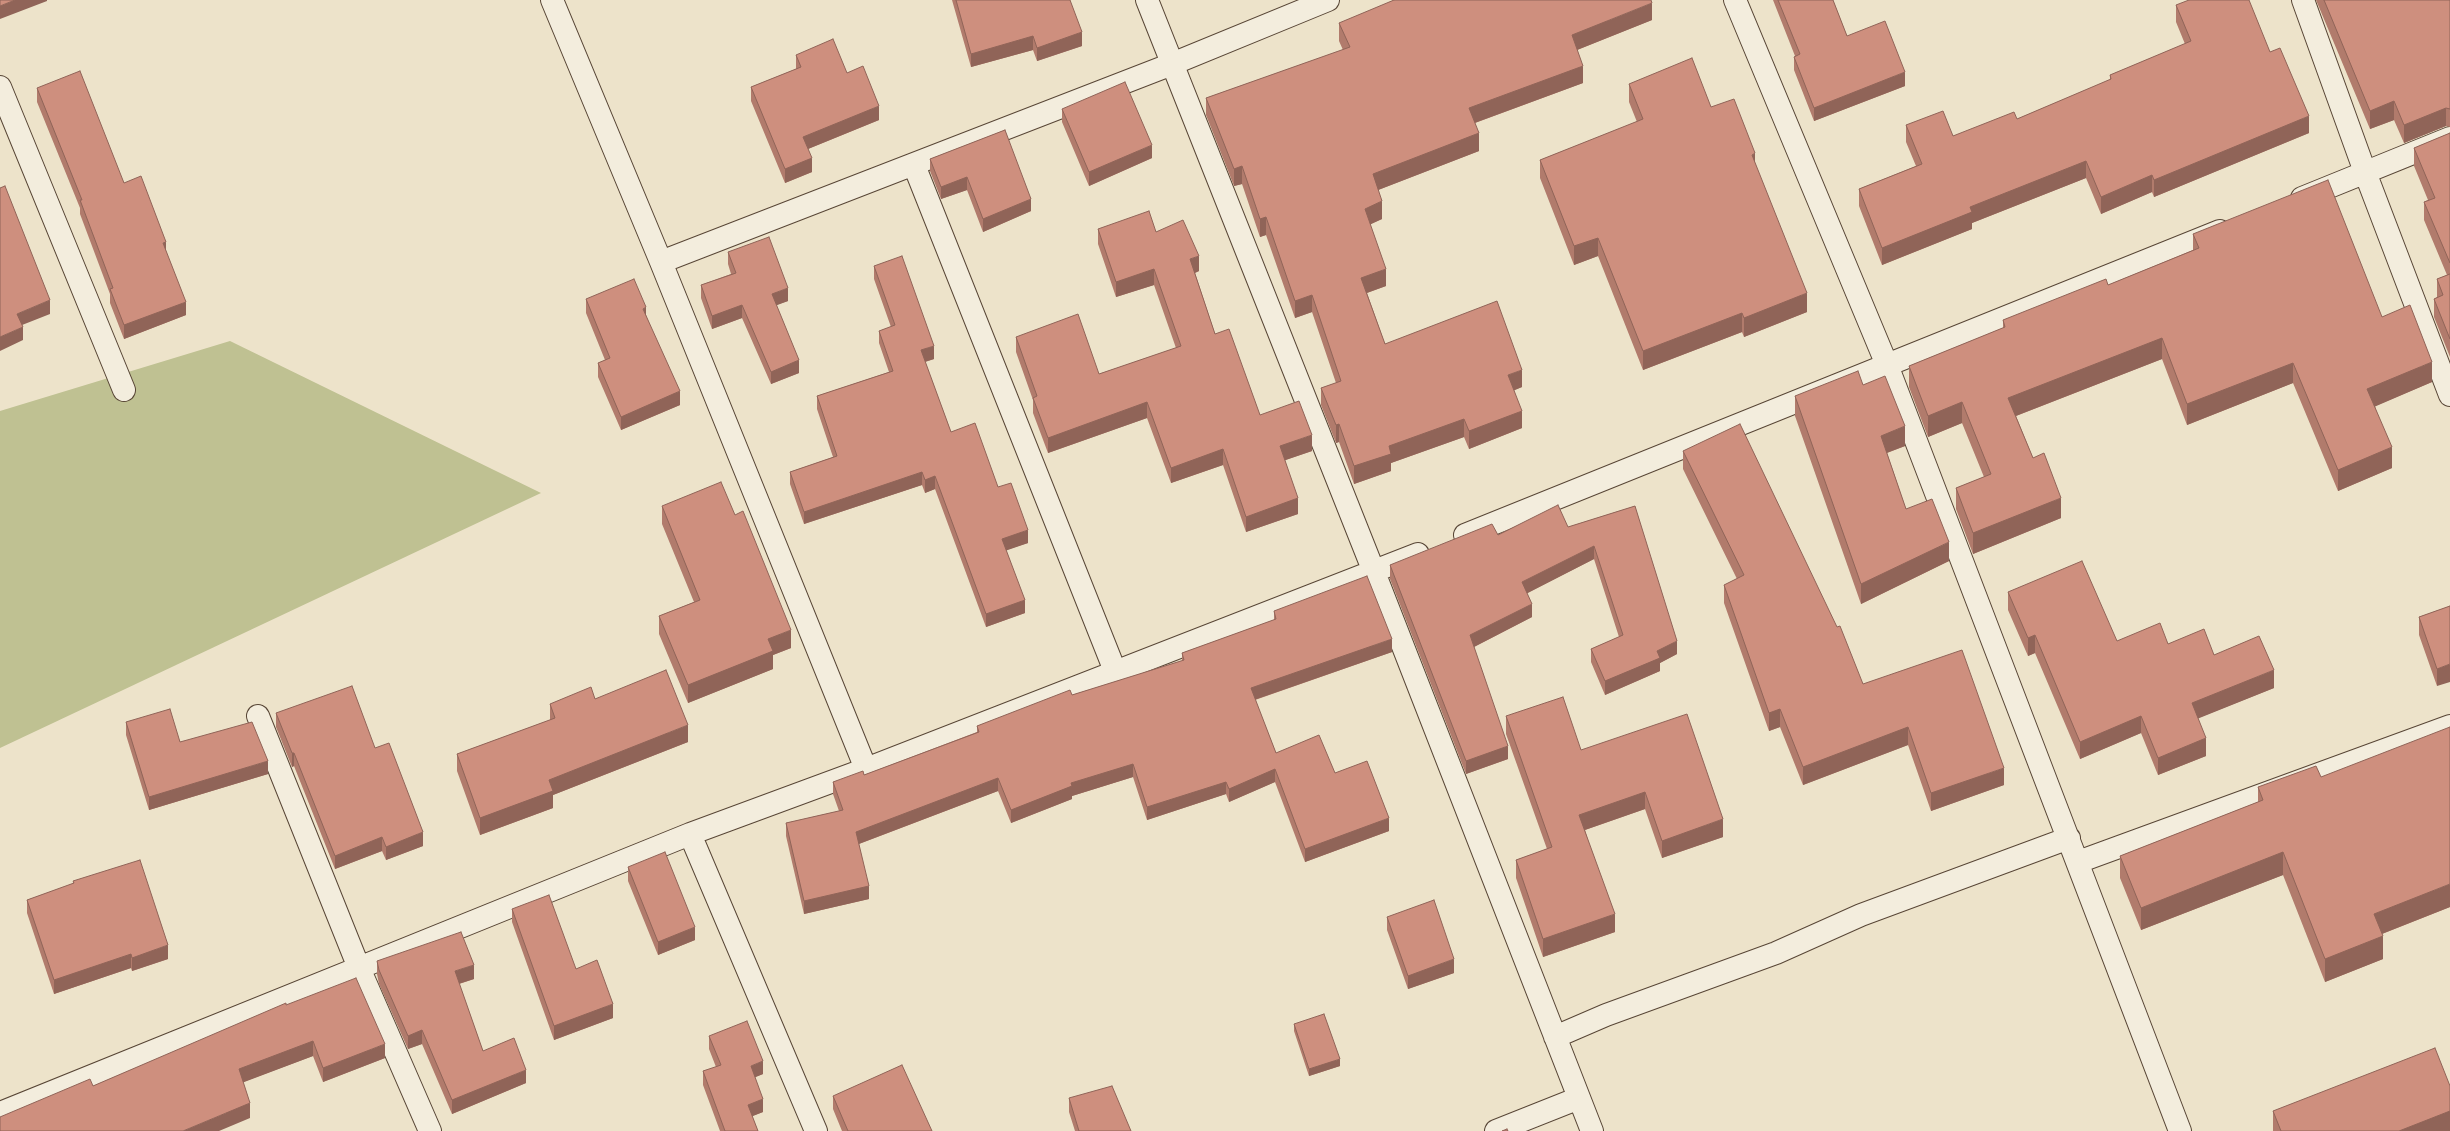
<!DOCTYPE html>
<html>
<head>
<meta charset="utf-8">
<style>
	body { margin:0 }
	canvas { display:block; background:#ede3ca }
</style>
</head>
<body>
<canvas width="2450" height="1131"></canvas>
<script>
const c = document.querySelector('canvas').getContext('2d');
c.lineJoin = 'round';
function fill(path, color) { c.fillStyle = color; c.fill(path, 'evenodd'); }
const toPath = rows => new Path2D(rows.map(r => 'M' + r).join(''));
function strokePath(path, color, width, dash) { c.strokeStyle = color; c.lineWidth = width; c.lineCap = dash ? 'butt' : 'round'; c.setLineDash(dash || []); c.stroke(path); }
fill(toPath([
	[230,341,541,493,0,748,0,411]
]), '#bfc192');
const minor = toPath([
	[552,0,661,262,866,769],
	[1147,0,1374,572,1592,1131],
	[1735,0,1887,365,2220,231],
	[2303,0,2365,172,2450,395],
	[0,87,124,390],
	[914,165,1115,671],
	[2302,198,2450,138],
	[661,262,1172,64,1328,0],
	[1465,535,1887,365,2180,1131],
	[258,716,359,968,430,1131],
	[690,834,816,1131],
	[2078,862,2450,726],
	[1555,1037,1606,1015,1776,953,1861,915,2069,838],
	[0,1113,690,834,866,769,1418,554],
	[1496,1131,1579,1098]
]);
strokePath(minor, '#584636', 24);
strokePath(minor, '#f3eddd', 22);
fill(toPath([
	[952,0,1070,0,1082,46,1037,61,1033,50,971,67],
	[1773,0,1833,0,1847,36,1905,86,1814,121,1794,70,1794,57,1795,56],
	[2316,0,2450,0,2450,127,2446,126,2404,143,2394,120,2370,129],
	[2176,5,2270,52,2309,133,2154,197,2152,192,2101,214,2086,178,1972,223,1972,229,1882,265,1859,206,1859,189,1916,166,1906,142,1906,125,1953,136,2017,119,2110,80,2110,75,2185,44,2176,22],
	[1652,20,1577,50,1583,83,1475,123,1479,151,1378,190,1382,219,1370,224,1386,286,1367,293,1385,344,1522,387,1514,390,1522,428,1469,449,1464,437,1391,463,1391,471,1354,484,1339,442,1336,443,1321,405,1321,388,1336,383,1312,312,1295,318,1266,235,1260,237,1242,184,1234,186,1206,115,1206,98,1343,50,1339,41,1339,23],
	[796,55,847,73,879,120,808,149,812,172,785,183,751,101,751,87,796,69],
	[1629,84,1711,107,1755,163,1807,312,1744,337,1742,332,1643,370,1598,256,1574,265,1540,178,1540,160,1637,122,1629,102],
	[37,88,124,183,166,251,186,315,124,339,110,303,110,294,80,214,80,208,37,102],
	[1062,109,1152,158,1089,186,1062,122],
	[1005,130,1031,211,983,232,967,190,941,199,930,171,930,159],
	[2450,133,2450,357,2434,317,2434,299,2437,297,2437,279,2447,275,2424,220,2424,202,2428,200,2414,166,2414,148],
	[1098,229,1156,232,1199,271,1195,273,1215,334,1260,415,1312,451,1285,460,1298,514,1246,532,1223,465,1171,483,1147,418,1048,453,1033,413,1033,400,1016,352,1016,337,1099,374,1176,348,1154,285,1116,297,1098,244],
	[2193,234,2382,317,2432,382,2375,406,2392,468,2338,491,2293,383,2187,425,2162,359,2016,416,2033,458,2061,518,1973,554,1956,509,1956,488,1984,477,1962,423,1928,437,1909,387,1909,366,2003,328,2003,320,2108,285,2193,250],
	[728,252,788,301,776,305,799,373,771,384,742,318,712,329,701,298,701,285,731,274,728,264],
	[874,266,934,359,925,362,951,432,998,487,1028,543,1006,550,1025,613,986,627,935,489,925,493,922,485,804,524,790,484,790,472,833,457,817,409,817,396,889,372,879,343,879,331,891,327,874,279],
	[586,299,646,315,680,405,621,430,598,377,598,363,605,360,586,313],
	[1863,385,1905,446,1887,453,1906,509,1949,561,1861,604,1795,416,1795,396],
	[1683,451,1863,684,2004,785,1931,811,1908,745,1803,785,1780,727,1769,731,1724,603,1724,585,1737,579,1683,469],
	[662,506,791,648,773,655,773,669,688,703,659,634,659,616,694,602,662,524],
	[1635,506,1677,654,1660,663,1660,671,1605,695,1591,662,1591,649,1619,637,1594,559,1527,593,1532,617,1474,647,1508,759,1466,774,1390,579,1390,565,1498,535,1568,527],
	[2008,592,2117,641,2168,644,2214,655,2274,688,2198,718,2206,756,2158,775,2141,733,2080,759,2035,653,2028,656,2008,610],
	[2450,606,2437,686,2419,635,2419,617],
	[1274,611,1392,652,1255,700,1276,753,1335,773,1389,831,1305,862,1275,782,1229,802,1226,794,1147,820,1133,777,1072,796,1072,799,1011,823,998,791,859,844,869,899,804,914,786,836,786,823,839,811,833,794,833,782,864,775,977,732,977,726,1072,695,1182,661,1182,653,1274,620],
	[595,699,688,742,553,795,553,808,480,835,457,771,457,754,550,720,550,704],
	[276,713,375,748,423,846,386,860,382,851,335,869,294,766,292,767,276,727],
	[1506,716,1581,750,1723,837,1662,858,1645,809,1585,830,1615,932,1543,957,1516,878,1516,860,1547,849,1506,734],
	[126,722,180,742,268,774,149,810,126,735],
	[2321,777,2450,907,2382,934,2383,959,2325,982,2283,875,2141,930,2120,878,2120,856,2258,802,2258,787],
	[628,867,695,940,658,955,628,881],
	[73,881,168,959,132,971,131,968,54,994,27,913,27,900,73,884],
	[512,909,576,969,613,1018,554,1040,512,922],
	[1387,917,1454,973,1408,989,1387,930],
	[377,961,474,979,459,984,483,1051,526,1083,452,1114,422,1044,408,1049,379,984,377,974],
	[286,1005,385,1058,323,1082,313,1056,243,1082,250,1118,93,1086],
	[1294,1024,1340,1066,1309,1076,1294,1031],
	[709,1036,763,1074,755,1077,763,1112,752,1116,758,1131,720,1131,703,1085,703,1071,716,1067,709,1049],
	[2450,1086,2450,1131,2273,1131,2273,1111],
	[833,1096,932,1131,842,1131,833,1109],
	[1069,1098,1131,1131,1075,1131,1069,1112]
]), '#b17b6c');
fill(toPath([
	[15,0,47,0,47,1,0,19,0,6],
	[1652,3,1652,20,1572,52,1572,35],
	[1082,32,1082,46,1037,61,1037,48],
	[1033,36,1033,50,971,67,971,54],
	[1583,66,1583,83,1469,125,1469,108],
	[1905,72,1905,86,1814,121,1814,108],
	[2394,101,2394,120,2370,129,2370,111],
	[879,106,879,120,803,151,803,137],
	[2446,108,2446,126,2404,143,2404,125],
	[2309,116,2309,133,2154,197,2154,180],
	[1479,133,1479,151,1373,192,1373,174],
	[1152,145,1152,158,1089,186,1089,172],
	[1755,153,1755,172,1752,155],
	[812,158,812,172,785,183,785,169],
	[2086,161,2086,178,1972,223,1972,229,1882,265,1882,248,1970,207],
	[1242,166,1242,184,1234,186,1234,169],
	[2152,175,2152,192,2101,214,2101,197],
	[967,177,967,190,941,199,941,187],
	[1031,199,1031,211,983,232,983,219],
	[1382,201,1382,219,1365,227,1365,209],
	[1266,217,1266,235,1260,237,1260,219],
	[1598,238,1598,256,1574,265,1574,246],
	[166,242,166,256,163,243],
	[1199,256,1199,271,1190,275,1190,259],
	[1154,269,1154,285,1116,297,1116,282],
	[1386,269,1386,286,1361,295,1361,278],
	[788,288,788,301,772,307,772,294],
	[1807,293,1807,312,1744,337,1744,318],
	[1312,295,1312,312,1295,318,1295,301],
	[50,300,50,314,17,327,17,314],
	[186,302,186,315,124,339,124,325],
	[742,305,742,318,712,329,712,316],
	[646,307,646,321,643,309],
	[1742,313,1742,332,1643,370,1643,351],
	[23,327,23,340,0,351,0,337],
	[2162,338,2162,359,2008,419,2008,398],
	[934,346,934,359,921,363,921,350],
	[799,360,799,373,771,384,771,372],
	[2432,362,2432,382,2367,410,2367,389],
	[2293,363,2293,383,2187,425,2187,404],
	[1522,370,1522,387,1508,393,1508,375],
	[680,391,680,405,621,430,621,417],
	[1147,402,1147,418,1048,453,1048,438],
	[1962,402,1962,423,1928,437,1928,416],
	[1522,411,1522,428,1469,449,1469,431],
	[1464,419,1464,437,1391,463,1391,471,1354,484,1354,466,1389,446],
	[1339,424,1339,442,1336,443,1336,425],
	[1905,426,1905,446,1881,455,1881,436],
	[1312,435,1312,451,1280,462,1280,446],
	[2392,447,2392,468,2338,491,2338,470],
	[1223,449,1223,465,1171,483,1171,468],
	[922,472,922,485,804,524,804,512],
	[935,476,935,489,925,493,925,480],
	[1298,498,1298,514,1246,532,1246,517],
	[2061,498,2061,518,1973,554,1973,533],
	[1028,530,1028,543,1002,552,1002,539],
	[1949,542,1949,561,1861,604,1861,584],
	[1594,546,1594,559,1522,596,1522,582],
	[1025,600,1025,613,986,627,986,614],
	[1532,604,1532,617,1470,649,1470,635],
	[791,630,791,648,773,655,773,669,688,703,688,685,768,639],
	[2035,635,2035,653,2028,656,2028,638],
	[1392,639,1392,652,1251,701,1251,688],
	[1677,641,1677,654,1660,663,1660,671,1605,695,1605,681,1657,651],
	[2450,664,2450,682,2437,686,2437,669],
	[2274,670,2274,688,2192,721,2192,703],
	[1780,709,1780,727,1769,731,1769,713],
	[2141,716,2141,733,2080,759,2080,742],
	[688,725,688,742,553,795,553,808,480,835,480,818,549,780],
	[1908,727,1908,745,1803,785,1803,767],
	[2206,738,2206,756,2158,775,2158,758],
	[1508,746,1508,759,1466,774,1466,761],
	[292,753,294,753,294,766,292,767],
	[268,761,268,774,149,810,149,797],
	[1133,764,1133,777,1072,796,1072,799,1011,823,1011,810,1071,783],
	[2004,768,2004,785,1931,811,1931,793],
	[1275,769,1275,782,1229,802,1229,789],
	[998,778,998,791,856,845,856,832],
	[1226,782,1226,794,1147,820,1147,807],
	[1645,792,1645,809,1579,832,1579,815],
	[1389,818,1389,831,1305,862,1305,849],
	[1723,819,1723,837,1662,858,1662,841],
	[423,832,423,846,386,860,386,847],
	[382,837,382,851,335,869,335,856],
	[2283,852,2283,875,2141,930,2141,908],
	[2450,884,2450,907,2374,937,2374,914],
	[869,886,869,899,804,914,804,901],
	[1615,914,1615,932,1543,957,1543,939],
	[695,927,695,940,658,955,658,942],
	[2383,936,2383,959,2325,982,2325,959],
	[168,945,168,959,132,971,132,958],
	[131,954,131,968,54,994,54,980],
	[1454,959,1454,973,1408,989,1408,976],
	[474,965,474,979,455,985,455,971],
	[613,1004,613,1018,554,1040,554,1026],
	[422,1030,422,1044,408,1049,408,1036],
	[313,1041,313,1056,239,1084,239,1069],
	[385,1044,385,1058,323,1082,323,1068],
	[1340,1059,1340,1066,1309,1076,1309,1069],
	[763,1061,763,1074,751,1079,751,1066],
	[526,1070,526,1083,452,1114,452,1100],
	[763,1099,763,1112,748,1118,748,1105],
	[250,1103,250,1118,219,1131,183,1131],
	[2450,1111,2450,1131,2399,1131]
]), '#906458');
const building = toPath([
	[0,0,15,0,0,6,0,0],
	[956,0,1070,0,1082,32,1037,48,1033,36,971,54,956,0],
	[1394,0,1651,0,1652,3,1572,35,1583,66,1469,108,1479,133,1373,174,1382,201,1365,209,1386,269,1361,278,1385,344,1497,301,1522,370,1508,375,1522,411,1469,431,1464,419,1389,446,1391,454,1354,466,1339,424,1336,425,1321,388,1341,381,1312,295,1295,301,1266,217,1260,219,1242,166,1234,169,1206,98,1350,47,1339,23,1394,0],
	[1778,0,1833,0,1847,36,1885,21,1905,72,1814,108,1794,57,1800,54,1778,0],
	[2189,0,2249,0,2270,52,2280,48,2309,116,2154,180,2152,175,2101,197,2086,161,1970,207,1972,212,1882,248,1859,189,1922,164,1906,125,1943,111,1953,136,2014,112,2017,119,2111,79,2110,75,2191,41,2176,5,2189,0],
	[2324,0,2450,0,2450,109,2446,108,2404,125,2394,101,2370,111,2324,0],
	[833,39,847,73,863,66,879,106,803,137,812,158,785,169,751,87,801,67,796,55,833,39],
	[1692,58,1711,107,1734,99,1755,153,1752,155,1807,293,1744,318,1742,313,1643,351,1598,238,1574,246,1540,160,1643,119,1629,84,1692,58],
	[80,71,124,183,141,176,166,242,163,243,186,302,124,325,110,289,113,288,80,200,82,200,37,88,80,71],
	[1125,82,1152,145,1089,172,1062,109,1125,82],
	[1005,130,1031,199,983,219,967,177,941,187,930,159,1005,130],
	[2450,133,2450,263,2424,202,2435,198,2414,148,2450,133],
	[2328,180,2382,317,2410,305,2432,362,2367,389,2392,447,2338,470,2293,363,2187,404,2162,338,2008,398,2033,458,2044,453,2061,498,1973,533,1956,488,1991,474,1962,402,1928,416,1909,366,2005,327,2003,320,2106,279,2108,285,2199,248,2193,234,2328,180],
	[5,186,50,300,17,314,23,327,0,337,0,188,5,186],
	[1149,211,1156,232,1183,220,1199,256,1190,259,1215,334,1229,329,1260,415,1299,401,1312,435,1280,446,1298,498,1246,517,1223,449,1171,468,1147,402,1048,438,1033,398,1037,396,1016,337,1078,314,1099,374,1181,346,1154,269,1116,282,1098,229,1149,211],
	[769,237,788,288,772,294,799,360,771,372,742,305,712,316,701,285,736,273,728,252,769,237],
	[902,256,934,346,921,350,951,432,975,423,998,487,1011,483,1028,530,1002,539,1025,600,986,614,935,476,925,480,922,472,804,512,790,472,837,456,817,396,893,371,879,331,895,325,874,266,902,256],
	[2450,274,2450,339,2434,299,2443,295,2437,279,2450,274],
	[634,279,646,307,643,309,680,391,621,417,598,363,610,358,586,299,634,279],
	[1858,371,1863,385,1885,376,1905,426,1881,436,1906,509,1932,499,1949,542,1861,584,1795,396,1858,371],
	[1740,424,1837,627,1840,626,1863,684,1962,650,2004,768,1931,793,1908,727,1803,767,1780,709,1769,713,1724,585,1744,575,1683,451,1740,424],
	[721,482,735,515,743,511,791,630,768,639,773,651,688,685,659,616,700,600,662,506,721,482],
	[1558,505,1568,527,1635,506,1677,641,1657,651,1660,658,1605,681,1591,649,1623,635,1594,546,1522,582,1532,604,1470,635,1508,746,1466,761,1390,565,1492,524,1498,535,1558,505],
	[2082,561,2117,641,2160,623,2168,644,2204,629,2214,655,2259,636,2274,670,2192,703,2206,738,2158,758,2141,716,2080,742,2035,635,2028,638,2008,592,2082,561],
	[1367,576,1392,639,1251,688,1276,753,1319,735,1335,773,1367,761,1389,818,1305,849,1275,769,1229,789,1226,782,1147,807,1133,764,1071,783,1072,786,1011,810,998,778,856,832,869,886,804,901,786,823,843,810,833,782,863,771,864,775,979,732,977,726,1070,690,1072,695,1184,660,1182,653,1276,619,1274,611,1367,576],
	[2450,606,2450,664,2437,669,2419,617,2450,606],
	[666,670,688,725,549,780,553,791,480,818,457,754,555,718,550,704,591,687,595,699,666,670],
	[352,686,375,748,389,743,423,832,386,847,382,837,335,856,294,753,292,753,276,713,352,686],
	[1563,697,1581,750,1687,714,1723,819,1662,841,1645,792,1579,815,1615,914,1543,939,1516,860,1552,847,1506,716,1563,697],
	[170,709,180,742,252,722,268,761,149,797,126,722,170,709],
	[2450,727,2450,884,2374,914,2383,936,2325,959,2283,852,2141,908,2120,856,2263,800,2258,787,2316,766,2321,777,2450,727],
	[665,852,695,927,658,942,628,867,665,852],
	[140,860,168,945,132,958,131,954,54,980,27,900,74,883,73,881,140,860],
	[549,895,576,969,597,960,613,1004,554,1026,512,909,549,895],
	[1434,900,1454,959,1408,976,1387,917,1434,900],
	[461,932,474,965,455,971,483,1051,514,1038,526,1070,452,1100,422,1030,408,1036,379,970,377,961,461,932],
	[356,978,385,1044,323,1068,313,1041,239,1069,250,1103,183,1131,0,1131,0,1117,90,1079,93,1086,286,1003,286,1005,356,978],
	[1324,1014,1340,1059,1309,1069,1294,1024,1324,1014],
	[747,1021,763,1061,751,1066,763,1099,748,1105,758,1131,725,1131,703,1071,721,1065,709,1036,747,1021],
	[2435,1048,2450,1086,2450,1111,2399,1131,2281,1131,2273,1111,2435,1048],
	[902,1065,932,1131,848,1131,833,1096,902,1065],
	[1112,1086,1131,1131,1079,1131,1069,1098,1112,1086],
	[1507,1129,1508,1131,1502,1131,1507,1129]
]);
fill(building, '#ce8f7e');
strokePath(building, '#906458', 1);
</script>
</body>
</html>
